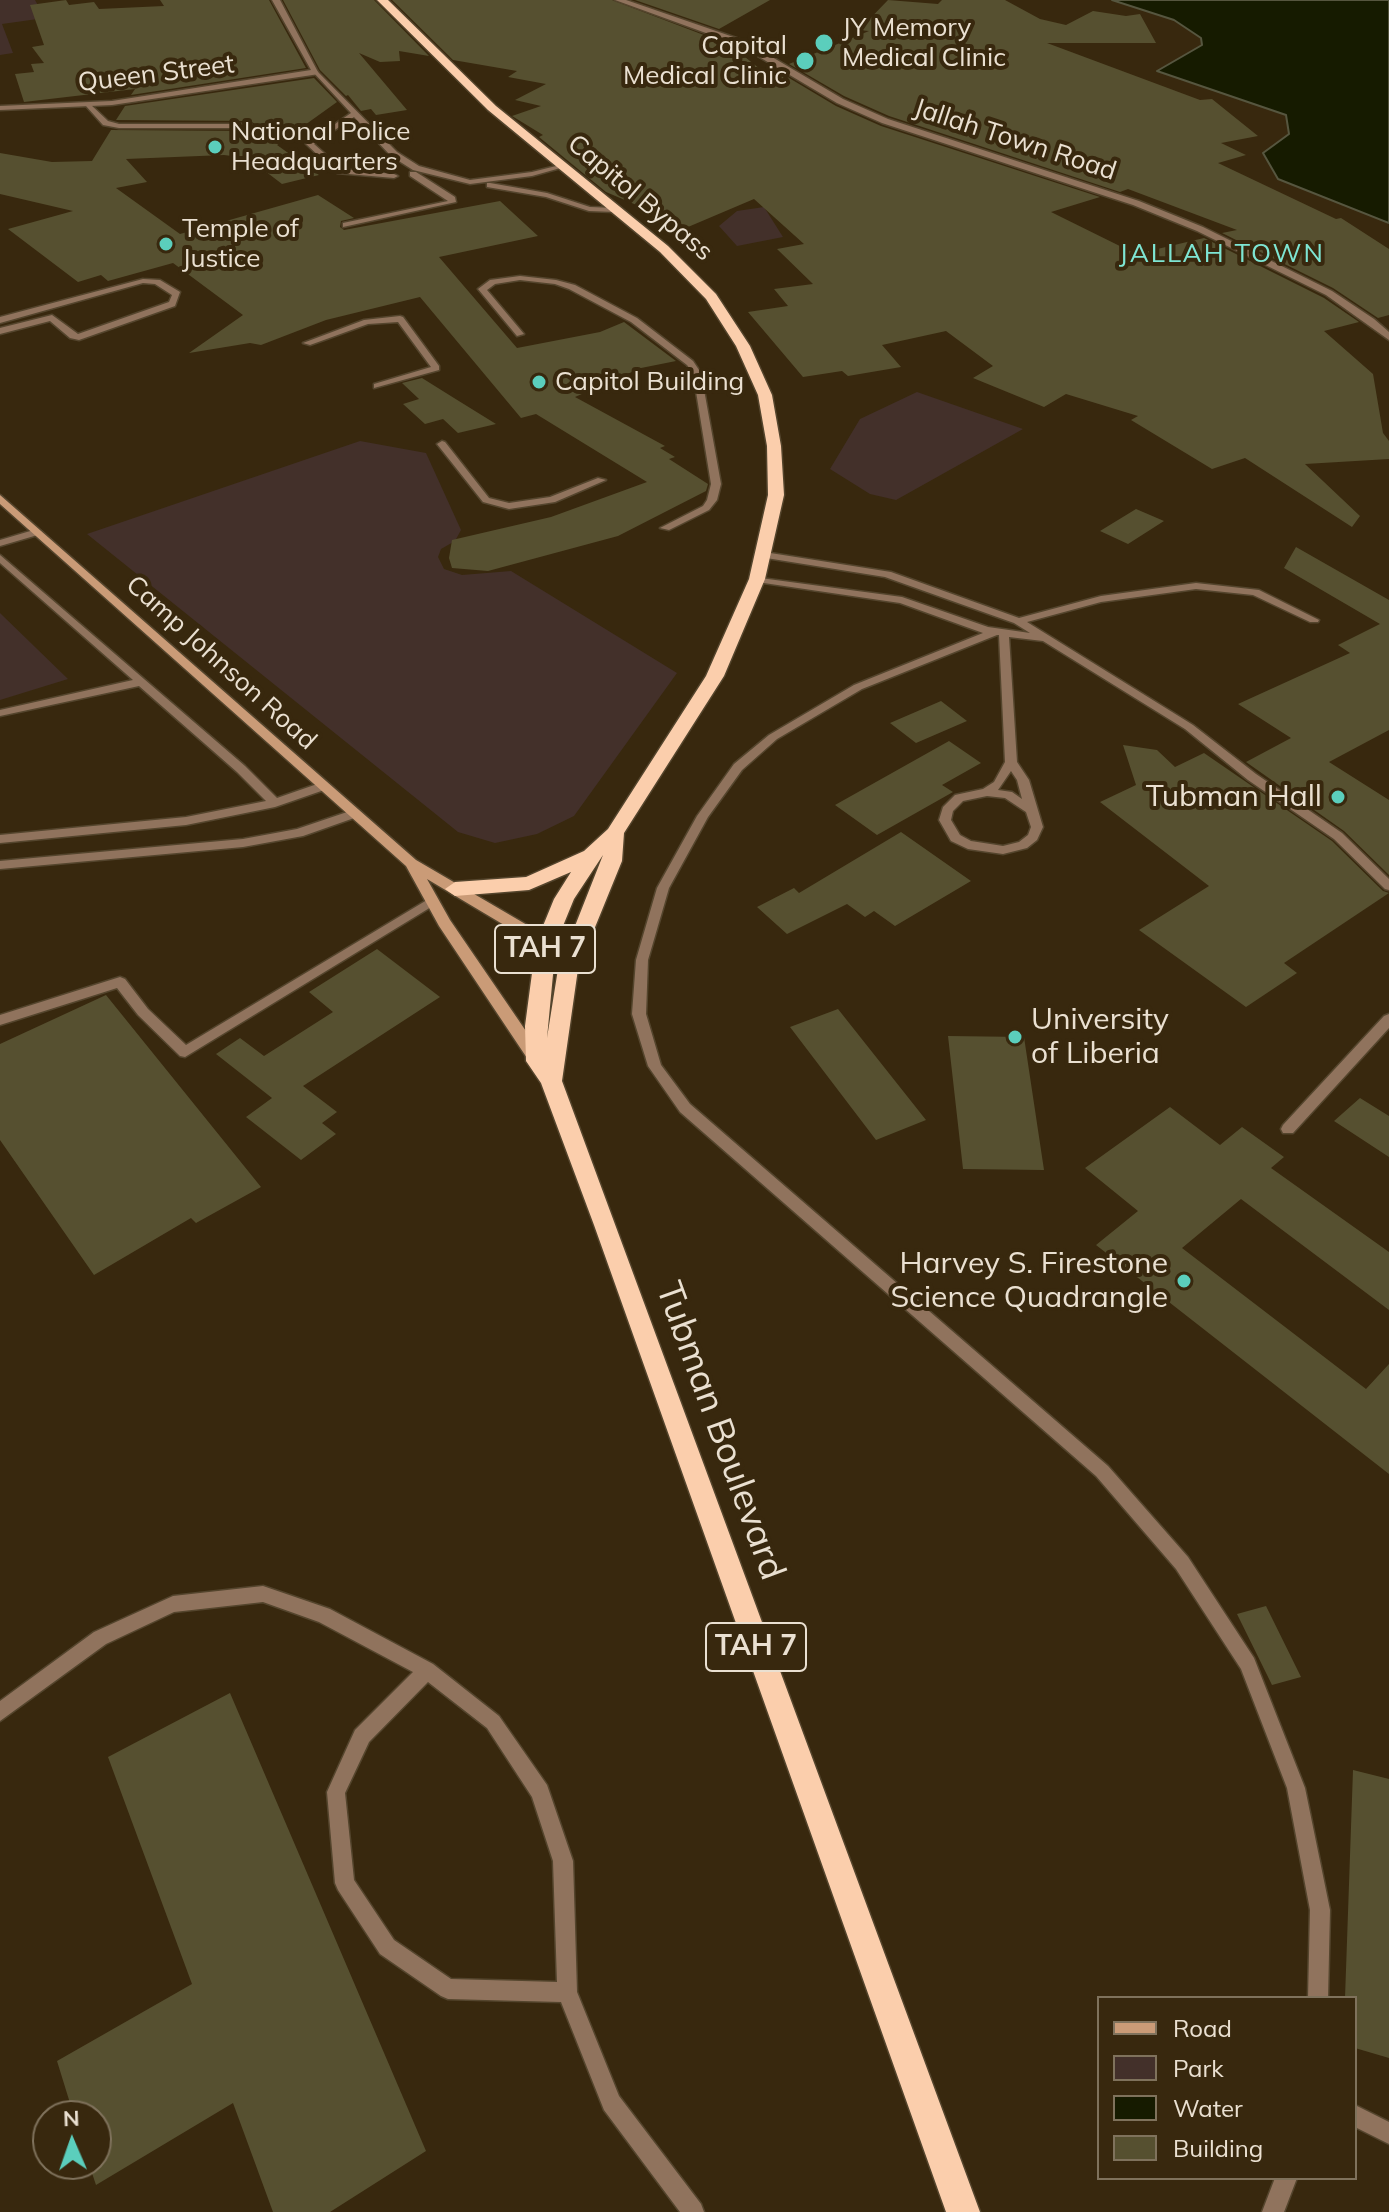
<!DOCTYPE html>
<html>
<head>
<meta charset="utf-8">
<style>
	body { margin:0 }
	#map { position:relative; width:1389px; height:2212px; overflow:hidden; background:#38280e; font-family:Mulish,sans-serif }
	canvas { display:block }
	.legend { position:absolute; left:1097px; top:1996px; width:260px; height:184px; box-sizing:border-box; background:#38280e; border:2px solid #7f725c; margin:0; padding:10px 14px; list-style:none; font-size:24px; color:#eae0d1 }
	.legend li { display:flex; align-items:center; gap:16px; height:40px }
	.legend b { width:40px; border:2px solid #7f725c }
	.north { position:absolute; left:32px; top:2100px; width:80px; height:80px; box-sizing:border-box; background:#38280e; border:2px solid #7f725c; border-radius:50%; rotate:358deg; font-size:22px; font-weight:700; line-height:32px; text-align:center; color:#eae0d1 }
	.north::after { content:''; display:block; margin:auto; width:28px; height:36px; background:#5bcebc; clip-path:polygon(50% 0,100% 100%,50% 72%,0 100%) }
</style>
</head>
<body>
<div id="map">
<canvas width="1389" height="2212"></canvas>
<ul class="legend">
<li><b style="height:10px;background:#ca9b77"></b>Road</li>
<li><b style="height:22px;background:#43302a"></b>Park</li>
<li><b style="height:22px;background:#161b00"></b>Water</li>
<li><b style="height:22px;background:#565030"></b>Building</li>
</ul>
<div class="north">N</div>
</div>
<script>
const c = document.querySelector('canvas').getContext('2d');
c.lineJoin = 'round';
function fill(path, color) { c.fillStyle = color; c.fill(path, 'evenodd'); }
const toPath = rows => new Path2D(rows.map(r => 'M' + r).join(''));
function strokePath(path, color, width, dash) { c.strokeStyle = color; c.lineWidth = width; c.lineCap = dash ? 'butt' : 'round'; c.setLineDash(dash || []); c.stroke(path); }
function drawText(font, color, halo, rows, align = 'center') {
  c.font = font + ' Mulish,sans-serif'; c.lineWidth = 8; c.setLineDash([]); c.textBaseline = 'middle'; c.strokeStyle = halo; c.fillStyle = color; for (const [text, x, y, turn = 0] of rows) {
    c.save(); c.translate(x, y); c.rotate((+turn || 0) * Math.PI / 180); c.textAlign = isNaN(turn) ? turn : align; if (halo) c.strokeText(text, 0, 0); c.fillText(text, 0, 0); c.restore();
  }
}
fill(toPath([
	[0,0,35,0,45,18,2,24,13,53,0,55],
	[764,207,783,237,737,246,719,226,737,211],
	[917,392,1023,429,896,500,870,494,830,469,860,419],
	[360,441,426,453,461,530,455,541,441,549,438,557,444,569,462,575,511,571,677,673,574,816,537,834,495,843,458,832,87,534],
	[0,613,68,679,0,700]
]), '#43302a');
const water = toPath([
	[1112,0,1389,0,1389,223,1278,179,1263,153,1289,134,1286,115,1157,71,1202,45,1201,38,1174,20,1112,0]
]);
fill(water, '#161b00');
strokePath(water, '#56563f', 2);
fill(toPath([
	[66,0,69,5,94,2,99,9,164,6,160,0,269,0,306,68,131,95,135,89,24,102,15,74,34,72,31,64,44,63,32,47,44,45,30,5],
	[283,0,374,0,429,56,399,51,400,61,380,62,359,53,407,110,376,115,371,109,361,111,348,95,346,96,320,70],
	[392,0,612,0,730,45,765,73,774,69,836,106,881,126,1100,197,1051,212,1136,254,1204,238,1324,298,1359,322,1324,331,1373,374,1383,433,1389,441,1389,459,1305,464,1360,516,1352,527,1245,458,1212,469,1131,420,1138,416,1066,394,1044,407,973,378,993,366,946,331,882,345,901,367,848,376,842,371,803,377,748,312,788,306,774,289,813,284,777,249,804,244,754,199,688,227,606,192,539,137,543,135,512,116,541,106,515,100,546,84,508,77,517,71,453,60],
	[635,0,770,0,719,29],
	[888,0,938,4,942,0,1005,0,1040,19,1066,25,1093,11,1126,16,1140,14,1156,43,1047,43,1200,100,1212,99,1258,136,1221,143,1246,155,1218,163,1336,219,1341,218,1389,249,1389,315,1378,318,1333,288,1222,233,1237,230,1128,189,1120,192,889,116,844,96,789,64,869,31,859,30],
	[314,78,337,102,277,145,319,175,282,184,248,158,224,155,126,159,147,182,116,188,180,234,318,195,354,218,341,221,340,227,344,230,500,201,538,236,439,257,517,348,600,332,624,322,676,361,641,368,575,397,665,446,660,448,675,457,669,459,708,484,706,491,618,536,488,571,452,568,449,558,452,540,551,517,647,482,536,414,521,418,420,297,326,320,261,345,250,343,189,353,243,315,173,263,108,281,101,275,78,282,8,229,73,211,0,194,0,153,52,162,92,161,111,130,251,131,257,125,250,121,116,120,125,106],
	[422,378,454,398,496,424,458,433,443,419,425,424,403,404,419,399,402,383],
	[1136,509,1164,521,1128,544,1100,531],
	[1296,547,1389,600,1389,730,1329,762,1389,800,1389,875,1344,831,1246,762,1291,738,1238,704,1350,653,1338,645,1380,624,1284,568],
	[941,701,967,721,916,743,890,723],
	[949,741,981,763,942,785,953,792,877,835,835,805],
	[1123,745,1157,750,1175,767,1204,753,1332,841,1383,891,1389,893,1284,963,1297,973,1246,1007,1139,930,1209,886,1100,802,1136,785],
	[901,832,971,881,895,926,874,911,865,917,847,904,787,934,757,907,794,888,799,893],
	[377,949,440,997,303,1086,337,1112,322,1123,336,1134,301,1160,246,1117,272,1098,216,1054,240,1038,264,1056,333,1012,309,992],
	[106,995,261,1187,196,1223,191,1218,94,1275,0,1140,0,1044],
	[838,1009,926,1120,876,1140,790,1027],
	[948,1036,1024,1037,1044,1170,963,1169],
	[1360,1098,1389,1116,1389,1157,1334,1121],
	[1170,1107,1220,1145,1242,1127,1284,1157,1271,1168,1389,1252,1389,1310,1241,1199,1182,1248,1366,1389,1389,1364,1389,1474,1096,1245,1138,1211,1085,1168],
	[1266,1606,1301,1677,1272,1685,1237,1614],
	[230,1693,426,2151,330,2212,273,2212,233,2103,96,2185,89,2164,96,2164,96,2116,74,2116,57,2061,192,1984,108,1757],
	[1353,1770,1389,1779,1389,2058,1355,2048,1355,1998,1345,1998]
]), '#565030');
const service = toPath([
	[316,70,397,152,419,166,470,180,532,172,560,165,564,167,532,176,470,184,413,170,391,156,354,117,314,144,342,169,394,174,398,176,394,178,337,173,306,144,351,113,314,73,316,70],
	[86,104,90,104,108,121,119,124,250,124,254,126,250,128,119,128,103,125,86,106,86,104],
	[410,172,416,172,455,197,456,202,343,227,343,223,448,201,410,176,410,172],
	[490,183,547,193,590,207,615,208,619,210,615,212,589,211,546,197,487,187,487,183,490,183],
	[520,276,556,280,575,285,637,318,693,361,701,373,721,484,717,500,709,510,669,530,660,528,703,506,707,500,711,484,693,373,687,365,631,322,569,289,555,284,520,280,495,284,487,290,524,334,517,336,478,289,490,280,520,276],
	[143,279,160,280,180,292,175,306,79,340,70,338,50,321,0,334,0,328,52,315,78,334,169,302,172,295,155,284,143,283,0,323,0,317,143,279],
	[400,316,403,317,439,366,439,370,374,388,374,384,431,367,398,322,368,324,310,345,303,343,364,320,400,316],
	[442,441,445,442,489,498,509,503,550,497,598,478,606,480,555,502,509,509,483,502,437,444,442,441],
	[37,529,42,532,41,534,0,546,0,540,37,529],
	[764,552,891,572,1019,618,1101,596,1196,583,1259,590,1319,620,1318,622,1310,622,1253,595,1196,589,1101,602,1027,622,1193,725,1256,774,1342,833,1389,879,1389,890,1385,889,1334,839,1248,780,1185,729,1043,641,1009,637,1017,762,1029,780,1043,827,1037,840,1027,848,1003,854,968,849,951,841,939,820,943,807,955,795,983,789,994,782,1005,762,999,635,997,635,862,689,777,739,742,770,708,817,669,888,648,960,646,1014,661,1065,690,1104,1108,1466,1188,1557,1254,1658,1305,1788,1330,1910,1328,1998,1308,1998,1310,1910,1287,1788,1241,1669,1176,1569,1096,1476,680,1112,648,1066,632,1014,636,960,657,888,697,816,734,764,769,735,854,685,983,633,900,603,757,582,752,579,753,577,902,597,988,627,1030,633,1014,623,885,577,760,557,760,553,764,552],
	[1011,771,1017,780,1022,799,1012,792,998,790,1011,771],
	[987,796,1005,798,1026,812,1031,827,1028,835,1019,842,1003,846,971,841,960,835,951,820,953,811,963,801,987,796],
	[0,555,245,766,277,798,323,782,329,786,327,789,275,807,186,825,0,843,0,835,186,817,266,801,237,772,139,686,0,716,0,710,133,680,0,563,0,555],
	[353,810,359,814,357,817,303,836,243,847,0,869,0,861,243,839,297,829,353,810],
	[432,897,436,898,438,901,436,904,185,1057,180,1056,138,1015,117,988,0,1025,0,1015,120,977,125,979,148,1009,186,1045,432,897],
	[1389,1014,1389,1028,1293,1133,1283,1133,1281,1129,1283,1125,1384,1016,1389,1014],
	[263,1586,330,1609,433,1664,499,1716,547,1785,573,1861,577,1992,619,2096,701,2204,704,2212,680,2212,604,2110,561,2002,448,1999,441,1996,380,1954,338,1890,335,1883,327,1792,355,1730,413,1672,319,1622,263,1602,174,1612,106,1644,0,1721,0,1701,94,1632,173,1596,263,1586],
	[428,1682,487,1728,532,1797,553,1861,557,1982,451,1979,394,1940,354,1880,345,1793,369,1742,428,1682],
	[1355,2105,1389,2122,1389,2144,1355,2127,1355,2105],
	[1275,2178,1297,2178,1284,2212,1262,2212,1275,2178]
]);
const minor = toPath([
	[272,0,280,0,319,74,112,105,0,110,0,106,112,101,311,70,272,0]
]);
const tertiary = toPath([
	[615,0,626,0,745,41,843,99,888,119,1139,201,1203,227,1332,291,1374,319,1389,332,1389,340,1326,295,1197,231,1133,205,882,123,837,103,739,45,615,0]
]);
const secondary = toPath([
	[0,495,416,860,551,939,573,965,575,969,573,973,563,973,541,947,427,879,450,920,543,1056,545,1060,543,1064,531,1064,439,926,406,866,0,504,0,495]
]);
const trunk = toPath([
	[377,0,388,0,496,106,668,246,716,294,750,346,772,395,781,446,784,495,765,579,724,676,624,833,622,861,578,969,562,1081,980,2212,946,2212,594,1225,541,1083,526,1061,525,1026,536,943,554,899,571,872,529,890,455,896,445,889,455,882,526,877,584,851,608,829,706,676,749,579,768,495,767,446,758,395,736,346,706,299,660,252,488,110,377,0],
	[603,855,558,969,547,1038,556,943,574,899,603,855]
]);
strokePath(service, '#54452d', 3);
strokePath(minor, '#54452d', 3);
strokePath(tertiary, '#54452d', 3);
strokePath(secondary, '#54452d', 3);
strokePath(trunk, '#54452d', 3);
fill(service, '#90735d');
fill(minor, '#90735d');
fill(tertiary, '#90735d');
fill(secondary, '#ca9b77');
fill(trunk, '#fbceac');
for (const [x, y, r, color] of [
	[824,43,10,"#5bcebc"],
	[805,61,10,"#5bcebc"],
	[215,147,8,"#5bcebc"],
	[166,244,8,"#5bcebc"],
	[539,382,8,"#5bcebc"],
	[1338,797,8,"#5bcebc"],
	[1015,1037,8,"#5bcebc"],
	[1184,1281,8,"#5bcebc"]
]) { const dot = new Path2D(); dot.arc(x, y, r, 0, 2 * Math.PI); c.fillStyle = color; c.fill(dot); strokePath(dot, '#38280e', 3); }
drawText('26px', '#eae0d1', '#38280e', [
	["JY Memory",842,28],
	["Medical Clinic",842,58],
	["Capital",787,46,"right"],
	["Medical Clinic",787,76,"right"],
	["National Police",231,132],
	["Headquarters",231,162],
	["Temple of",182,229],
	["Justice",182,259],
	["Capitol Building",555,382]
], 'left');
drawText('26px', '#eae0d1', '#38280e', [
	["Queen Street",156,74,-7],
	["Jallah Town Road",1015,140,18],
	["Capitol Bypass",640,198,40],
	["Camp Johnson Road",221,663,42]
]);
c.letterSpacing = '2px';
drawText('26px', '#7ee5d3', '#38280e', [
	["JALLAH TOWN",1222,254]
]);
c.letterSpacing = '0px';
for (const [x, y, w] of [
	[545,949,100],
	[756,1647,100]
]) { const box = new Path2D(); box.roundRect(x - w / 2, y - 24, w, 48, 6); c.fillStyle = '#38280e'; c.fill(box); strokePath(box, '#eae0d1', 2); }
drawText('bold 28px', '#eae0d1', null, [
	["TAH 7",545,949],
	["TAH 7",756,1647]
]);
drawText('30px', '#eae0d1', '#38280e', [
	["Tubman Hall",1322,797],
	["University",1031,1020,"left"],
	["of Liberia",1031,1054,"left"],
	["Harvey S. Firestone",1168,1264],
	["Science Quadrangle",1168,1298]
], 'right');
drawText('36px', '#eae0d1', '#38280e', [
	["Tubman Boulevard",720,1431,70]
]);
</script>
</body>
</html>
